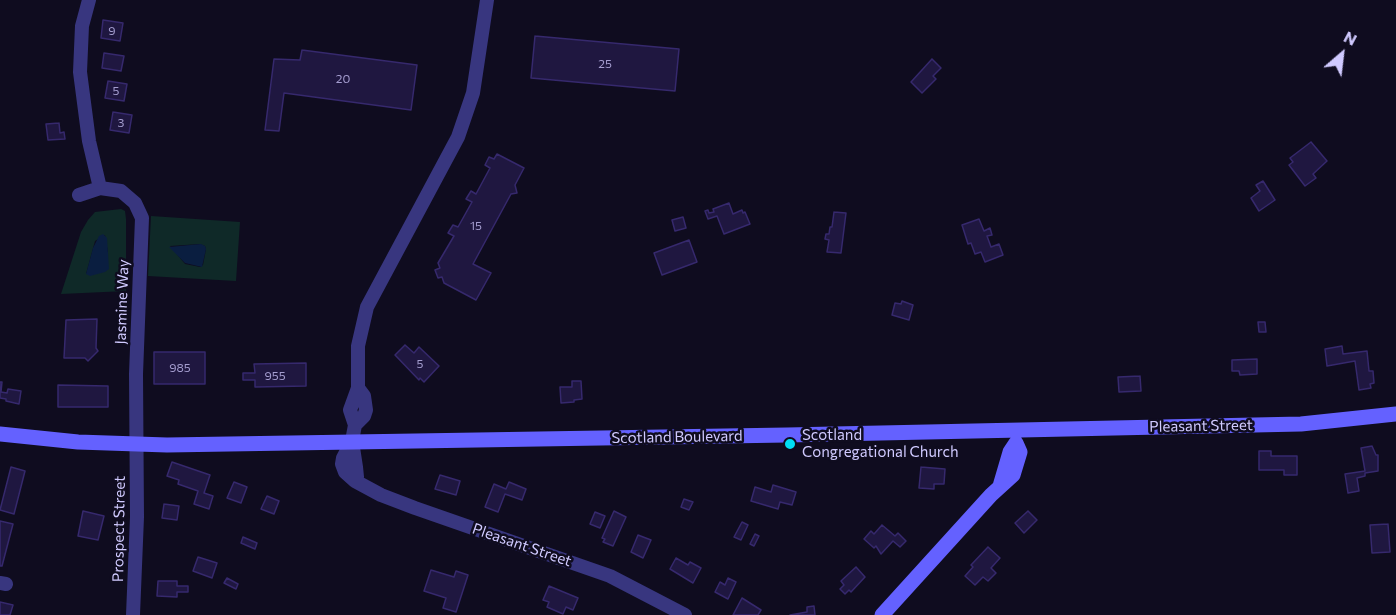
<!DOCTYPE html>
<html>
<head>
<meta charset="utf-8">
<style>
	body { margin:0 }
	#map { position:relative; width:1396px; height:615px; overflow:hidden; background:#0f0c1f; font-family:Commissioner,sans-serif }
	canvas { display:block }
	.north { position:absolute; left:1312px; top:24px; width:60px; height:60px; -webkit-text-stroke:4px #0f0c1f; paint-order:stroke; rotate:28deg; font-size:16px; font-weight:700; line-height:24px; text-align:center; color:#d0caff }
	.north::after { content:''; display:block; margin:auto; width:21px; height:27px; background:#d0caff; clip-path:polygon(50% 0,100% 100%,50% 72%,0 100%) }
</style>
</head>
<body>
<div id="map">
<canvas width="1396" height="615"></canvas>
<div class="north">N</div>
</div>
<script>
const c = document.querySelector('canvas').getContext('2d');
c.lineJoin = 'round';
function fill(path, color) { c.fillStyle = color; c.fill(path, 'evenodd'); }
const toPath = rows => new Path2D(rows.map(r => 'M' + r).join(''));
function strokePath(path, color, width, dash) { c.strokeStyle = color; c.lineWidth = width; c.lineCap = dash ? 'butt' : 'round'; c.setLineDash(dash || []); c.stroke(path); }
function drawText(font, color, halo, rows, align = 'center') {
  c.font = font + ' Commissioner,sans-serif'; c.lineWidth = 5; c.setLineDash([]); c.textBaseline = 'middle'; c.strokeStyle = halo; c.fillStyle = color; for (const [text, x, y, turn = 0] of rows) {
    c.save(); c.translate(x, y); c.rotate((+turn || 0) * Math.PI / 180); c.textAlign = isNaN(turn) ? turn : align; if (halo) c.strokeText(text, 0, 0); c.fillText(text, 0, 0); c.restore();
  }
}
fill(toPath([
	[121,209,125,211,126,219,126,291,61,294,81,232,88,220,95,212],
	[105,235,108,252,86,274,95,241],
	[151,216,240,222,236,281,148,276],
	[200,244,205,246,206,249,203,265,200,267,185,264,170,246]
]), '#0f2928');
fill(toPath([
	[103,234,107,238,109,269,105,272,90,276,86,274,93,248,99,236],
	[201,244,205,246,206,249,202,267,185,263,169,247]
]), '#0a1e40');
const building = toPath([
	[103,20,123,23,120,41,101,38,103,20],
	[535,36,679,49,675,91,531,78,535,36],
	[302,50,417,65,411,110,284,93,279,131,265,130,274,59,300,60,302,50],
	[104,53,124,56,121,71,102,68,104,53],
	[932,59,941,68,933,76,936,79,922,93,911,82,932,59],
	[108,81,127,84,124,101,105,98,108,81],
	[113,112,132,115,129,133,110,130,113,112],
	[59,123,60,133,64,132,65,139,48,140,46,124,59,123],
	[1311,142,1327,161,1313,174,1316,178,1305,186,1289,165,1293,162,1290,158,1311,142],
	[497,154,524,168,515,185,517,193,511,194,473,264,491,273,476,300,444,283,442,277,438,278,435,270,440,268,438,263,454,236,448,233,453,225,458,227,472,202,466,199,471,191,476,194,490,168,485,165,489,157,494,159,497,154],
	[1263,181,1275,200,1259,211,1251,198,1260,191,1256,185,1263,181],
	[729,203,733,214,742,210,743,213,745,212,750,224,724,234,717,216,708,219,705,211,708,210,709,213,714,212,713,209,729,203],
	[834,212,846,213,841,253,827,252,829,240,825,239,826,234,829,234,830,227,832,227,834,212],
	[683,217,686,228,675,231,672,220,683,217],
	[979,219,984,231,990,228,992,235,987,236,991,247,999,244,1003,255,985,262,981,252,975,254,971,243,968,244,962,225,979,219],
	[689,240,697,262,662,275,654,253,689,240],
	[902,301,913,305,909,320,892,315,895,303,901,304,902,301],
	[97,319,96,348,98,351,88,361,85,358,64,358,66,320,97,319],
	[1258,322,1265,322,1266,332,1259,332,1258,322],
	[405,345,414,353,419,347,439,366,424,382,420,378,419,380,395,355,405,345],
	[1342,346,1343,354,1367,351,1369,371,1373,371,1374,383,1370,384,1371,388,1359,390,1355,361,1327,366,1325,349,1342,346],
	[154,352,205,352,205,384,154,384,154,352],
	[1257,359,1257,374,1240,375,1239,371,1232,371,1232,360,1257,359],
	[306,363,306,386,255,387,255,380,243,380,243,373,255,373,254,364,306,363],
	[1140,376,1141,391,1119,392,1118,377,1140,376],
	[572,381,581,381,582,399,574,400,574,402,561,403,560,387,572,387,572,381],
	[0,382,2,382,1,392,7,393,8,389,21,391,19,404,6,401,6,399,0,398,0,382],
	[58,385,108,386,108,407,58,407,58,385],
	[1372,446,1376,455,1378,455,1378,471,1365,473,1365,476,1357,478,1359,491,1348,493,1345,474,1365,471,1361,448,1372,446],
	[1259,451,1271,451,1271,456,1297,456,1297,475,1284,475,1284,470,1259,470,1259,451],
	[172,462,210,475,204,493,213,496,209,509,194,504,198,491,178,484,179,480,167,476,172,462],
	[11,467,25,471,14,514,0,510,11,467],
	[921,467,945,469,944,484,934,484,934,489,919,488,921,467],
	[440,475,460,481,456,495,435,489,440,475],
	[234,482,247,487,241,503,227,498,234,482],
	[509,482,526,489,522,500,505,494,498,512,485,507,494,484,506,489,509,482],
	[773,485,796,492,792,505,780,502,778,509,751,501,755,487,771,492,773,485],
	[267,496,279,501,274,514,261,509,267,496],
	[684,499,693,502,689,510,681,507,684,499],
	[164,504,179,506,177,520,162,518,164,504],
	[83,511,104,516,98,540,78,536,83,511],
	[614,511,626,517,613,546,603,542,605,539,602,538,614,511],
	[1028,511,1037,520,1024,533,1015,523,1028,511],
	[595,512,605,516,600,528,590,524,595,512],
	[0,521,13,524,2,566,0,566,0,521],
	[742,522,748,525,741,540,734,537,742,522],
	[1388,524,1390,552,1372,553,1370,525,1388,524],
	[882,525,895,536,898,533,906,541,900,547,893,541,881,554,876,546,874,548,864,539,871,531,874,534,882,525],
	[755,534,759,536,754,546,750,544,755,534],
	[638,535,651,540,643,558,631,552,638,535],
	[243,537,257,543,255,549,241,543,243,537],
	[988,547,1000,558,991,568,996,573,988,581,983,577,975,585,965,576,973,567,971,565,988,547],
	[198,557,217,563,212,578,193,571,198,557],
	[676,558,688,565,690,562,701,568,693,583,670,569,676,558],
	[856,567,865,577,851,592,849,590,845,594,840,589,844,585,841,581,856,567],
	[431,570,454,577,456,571,468,575,456,612,443,608,446,598,424,591,431,570],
	[227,578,238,584,236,589,224,583,227,578],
	[728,578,736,582,728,599,715,592,720,582,725,585,728,578],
	[158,581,177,581,177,586,188,586,188,592,177,592,177,597,157,596,158,581],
	[549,586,578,598,573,610,566,607,563,614,547,607,549,602,543,600,549,586],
	[742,598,761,610,758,615,733,615,742,598],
	[0,602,13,605,10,615,0,615,0,602],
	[814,606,815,615,790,615,807,612,807,607,814,606]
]);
fill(building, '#1f1740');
strokePath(building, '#36296d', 1.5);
strokePath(toPath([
	[89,0,82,26,80,72,89,141,100,188],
	[79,195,100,188,121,191,135,203,142,218,136,374,137,517,133,615],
	[358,388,358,346,367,307,458,137,473,93,487,0],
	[352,441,343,458,342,464,345,472,355,481,357,477,356,467,352,441,355,425,364,416,366,410,364,396,358,388,350,410,355,425],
	[355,481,381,495,415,508,610,576,685,615],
	[0,583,6,584]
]), '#38367f', 14);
strokePath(toPath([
	[0,434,78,442,167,445,787,435,1301,424,1396,414],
	[882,615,991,495,1013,475,1020,452,1016,443,1010,452,1000,486]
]), '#6461ff', 15);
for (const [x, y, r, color] of [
	[790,444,6,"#00def5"]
]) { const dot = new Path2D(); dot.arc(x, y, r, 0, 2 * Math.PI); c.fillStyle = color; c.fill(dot); strokePath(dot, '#0f0c1f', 2); }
drawText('12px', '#a49dcf', null, [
	["9",112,31],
	["25",605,64],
	["20",343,79],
	["5",116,91],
	["3",121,123],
	["15",476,226],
	["5",420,364],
	["985",180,368],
	["955",275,376]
]);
drawText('15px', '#d0caff', '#0f0c1f', [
	["Jasmine Way",122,302,-88],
	["Pleasant Street",1201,426,-1],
	["Scotland Boulevard",677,437,-1],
	["Prospect Street",119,529,-89],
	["Pleasant Street",522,545,19]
]);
drawText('15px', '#d0caff', '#0f0c1f', [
	["Scotland",802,435],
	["Congregational Church",802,452]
], 'left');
</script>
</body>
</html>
